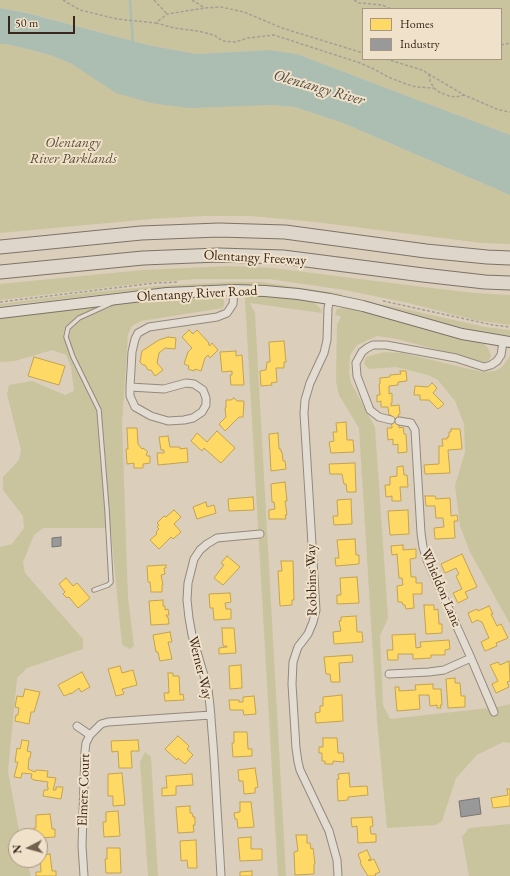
<!DOCTYPE html>
<html>
<head>
<meta charset="utf-8">
<style>
	body { margin:0 }
	#map { position:relative; width:510px; height:876px; overflow:hidden; background:#dbceba; font-family:"EB Garamond",serif }
	canvas { display:block }
	.legend { position:absolute; left:362px; top:8px; width:140px; height:52px; box-sizing:border-box; background:#f0e2ca; border:1px solid #a79683; margin:0; padding:5px 7px; list-style:none; font-size:12px; color:#392519 }
	.legend li { display:flex; align-items:center; gap:8px; height:20px }
	.legend b { width:20px; border:1px solid #a79683 }
	.north { position:absolute; left:8px; top:828px; width:40px; height:40px; box-sizing:border-box; background:#f0e2ca; border:1px solid #a79683; border-radius:50%; rotate:264deg; font-size:11px; font-weight:700; line-height:16px; text-align:center; color:#392519 }
	.north::after { content:''; display:block; margin:auto; width:14px; height:18px; background:#726051; clip-path:polygon(50% 0,100% 100%,50% 72%,0 100%) }
	.scale { position:absolute; left:8px; top:16px; width:67px; height:18px; box-sizing:border-box; border:2px solid #392519; border-top:0; padding-left:5px; font-size:12px; line-height:14px; white-space:nowrap; color:#392519; -webkit-text-stroke:3px #f0e2ca; paint-order:stroke }
</style>
</head>
<body>
<div id="map">
<canvas width="510" height="876"></canvas>
<ul class="legend">
<li><b style="height:11px;background:#ffd966"></b>Homes</li>
<li><b style="height:11px;background:#999"></b>Industry</li>
</ul>
<div class="north">N</div>
<div class="scale">50 m</div>
</div>
<script>
const c = document.querySelector('canvas').getContext('2d');
c.lineJoin = 'round';
function fill(path, color) { c.fillStyle = color; c.fill(path, 'evenodd'); }
const toPath = rows => new Path2D(rows.map(r => 'M' + r).join(''));
function strokePath(path, color, width, dash) { c.strokeStyle = color; c.lineWidth = width; c.lineCap = dash ? 'butt' : 'round'; c.setLineDash(dash || []); c.stroke(path); }
function drawText(font, color, halo, rows, align = 'center') {
  c.font = font + ' "EB Garamond",serif'; c.lineWidth = 4; c.setLineDash([]); c.textBaseline = 'middle'; c.strokeStyle = halo; c.fillStyle = color; for (const [text, x, y, turn = 0] of rows) {
    c.save(); c.translate(x, y); c.rotate((+turn || 0) * Math.PI / 180); c.textAlign = isNaN(turn) ? turn : align; if (halo) c.strokeText(text, 0, 0); c.fillText(text, 0, 0); c.restore();
  }
}
fill(toPath([
	[0,0,510,0,510,135,297,54,269,50,197,54,148,45,28,13,0,8],
	[363,9,501,9,501,59,363,59],
	[0,44,7,44,50,55,72,64,273,105,295,107,343,123,510,195,510,244,482,243,315,222,251,216,203,216,151,219,0,233],
	[230,266,273,268,423,287,474,293,510,295,510,325,475,320,408,303,345,290,269,279,196,279,145,283,0,300,0,284,143,270],
	[229,282,261,282,342,294,341,296,317,292,261,286,231,285,201,286,122,292,0,306,0,304,94,292,157,286],
	[205,295,220,296,224,300,224,304,223,308,141,321,132,326,128,334,122,423,128,598,134,646,130,649,122,645,111,532,104,528,43,528,34,535,23,562,25,573,83,639,83,649,27,668,17,678,8,771,20,836,16,836,16,860,26,860,31,876,0,876,0,547,12,544,24,528,23,516,3,490,3,477,19,460,21,450,7,394,9,385,32,381,65,395,74,391,71,367,66,355,52,350,15,361,0,362,0,315,128,301],
	[253,295,280,297,313,301,320,308,322,313,250,303,255,313,286,876,278,876,245,299,246,297],
	[378,303,485,327,510,330,510,336,475,331,443,323],
	[345,308,370,313,442,334,484,344,488,348,491,356,489,360,484,362,397,339,377,336,357,345,350,355,349,373,351,383,375,427,388,618,380,636,383,705,390,719,498,707,510,704,510,743,503,742,477,755,456,778,442,821,436,825,387,828,377,720,359,428,339,395,336,381,337,325,341,316,335,315,337,309],
	[384,352,403,353,482,372,495,371,502,367,510,356,510,624,470,552,460,526,455,486,465,452,464,424,455,401,438,380,428,375,396,367,369,369,364,364,366,357],
	[145,752,151,757,158,876,148,876,140,762],
	[510,824,510,876,469,876,462,837,469,828]
]), '#c9c49e');
fill(toPath([
	[0,8,27,13,148,45,197,54,269,50,297,54,510,135,510,195,343,123,295,107,272,105,189,108,151,103,116,93,72,64,50,55,7,44,0,44]
]), '#acbdb2');
const homes = toPath([
	[189,330,193,334,197,330,209,343,208,344,210,346,212,343,218,350,210,358,208,355,205,358,201,371,195,369,194,371,188,369,189,366,184,364,188,352,192,348,182,337,189,330],
	[168,337,176,338,175,349,165,348,159,353,157,363,163,370,155,376,151,370,148,370,145,365,143,365,140,362,142,351,159,340,168,337],
	[284,341,286,362,284,362,284,368,276,368,277,382,271,383,272,385,261,386,260,371,266,370,267,362,270,362,269,342,284,341],
	[236,351,236,356,242,355,244,385,231,385,230,375,232,375,232,371,222,372,220,352,236,351],
	[34,357,65,366,59,385,28,376,34,357],
	[400,371,406,371,407,381,398,382,398,385,389,386,389,394,392,393,392,403,391,403,391,406,399,405,400,414,398,415,399,428,403,427,404,434,406,434,407,452,398,453,398,444,393,445,393,439,388,440,387,428,392,428,391,415,389,415,388,407,381,407,381,401,377,402,377,395,380,395,379,384,380,384,380,378,390,377,390,375,401,374,400,371],
	[432,383,437,388,433,393,444,404,438,409,429,400,420,400,420,395,414,395,415,386,428,387,432,383],
	[234,398,237,401,244,401,243,417,239,417,225,431,219,424,226,417,225,408,226,408,226,400,231,400,234,398],
	[346,422,347,440,353,440,354,452,331,453,329,442,334,441,333,432,337,432,336,423,346,422],
	[127,428,137,428,138,444,142,449,143,448,148,452,146,454,147,456,150,456,150,463,143,464,143,468,134,468,134,463,127,464,126,449,128,449,127,428],
	[451,429,460,429,462,449,448,450,450,473,425,474,424,465,439,464,439,446,443,446,442,439,447,439,447,437,449,437,449,432,451,432,451,429],
	[217,431,235,448,221,463,204,448,202,451,191,441,197,433,207,442,217,431],
	[278,433,279,449,281,449,281,452,282,452,283,461,285,461,286,469,271,471,269,434,278,433],
	[168,436,170,447,180,447,180,449,187,448,188,462,158,465,157,453,164,453,164,450,161,450,159,437,168,436],
	[355,463,356,492,347,492,346,484,344,484,342,474,330,474,329,464,355,463],
	[403,466,404,475,407,475,408,487,400,487,401,501,392,501,392,496,386,497,385,485,390,485,390,477,397,476,397,467,403,466],
	[285,482,287,501,285,501,287,515,285,515,286,519,269,519,269,510,275,509,274,502,272,502,271,484,285,482],
	[425,496,435,496,436,499,450,498,451,516,457,515,458,521,454,521,455,538,435,539,434,528,444,527,443,518,436,518,435,506,426,506,425,496],
	[253,497,254,510,229,511,228,499,253,497],
	[351,499,352,524,334,525,333,516,338,516,337,500,351,499],
	[206,502,207,507,214,505,216,513,197,519,193,507,206,502],
	[174,510,181,517,174,524,181,532,173,539,171,537,159,549,150,540,157,534,156,532,159,529,157,527,159,525,157,523,164,516,166,517,174,510],
	[408,510,409,534,390,535,388,511,408,510],
	[355,539,356,555,359,555,359,564,336,566,335,558,339,558,337,540,355,539],
	[403,545,403,550,416,549,416,558,410,559,411,577,416,577,416,583,422,583,422,594,413,594,414,608,406,609,405,605,403,605,402,602,398,602,397,586,403,585,402,578,399,578,397,554,392,555,391,546,403,545],
	[462,554,477,587,465,592,468,598,458,603,453,593,462,589,456,576,459,574,456,568,445,573,441,564,462,554],
	[227,556,240,567,223,585,214,578,224,565,221,563,227,556],
	[281,561,293,561,294,600,292,600,292,605,280,606,278,571,282,571,281,561],
	[166,565,166,568,164,568,165,574,161,575,163,585,162,585,162,592,151,592,150,582,148,582,147,566,166,565],
	[357,577,359,603,337,604,337,595,341,595,340,578,357,577],
	[66,578,73,586,77,583,90,598,78,608,69,597,67,598,63,594,65,592,59,584,66,578],
	[230,593,231,602,225,603,226,609,231,609,231,619,214,620,213,608,210,608,209,594,230,593],
	[163,600,163,606,165,606,165,610,168,609,169,615,166,615,167,617,168,617,169,624,151,625,149,601,163,600],
	[424,605,434,605,434,610,438,609,439,624,442,624,442,633,426,634,424,605],
	[489,606,493,614,491,614,497,626,501,624,508,638,496,643,497,646,485,651,481,642,489,638,482,622,477,620,472,623,468,613,477,609,478,611,489,606],
	[356,616,357,632,362,632,363,642,334,644,333,632,341,631,339,621,341,621,341,617,356,616],
	[222,628,234,628,236,653,219,654,219,648,227,647,227,646,223,646,222,628],
	[170,632,172,642,168,642,172,659,160,661,158,652,156,652,153,635,170,632],
	[415,634,416,648,421,647,420,642,449,640,450,649,445,650,445,655,431,655,431,658,413,659,413,654,398,654,398,660,388,660,387,650,393,650,392,635,415,634],
	[352,655,353,662,339,663,340,682,331,682,330,674,326,674,324,657,352,655],
	[509,661,510,681,507,682,509,687,496,693,492,684,498,681,490,665,498,662,500,665,509,661],
	[241,665,242,688,230,689,229,666,241,665],
	[120,666,122,673,133,670,137,685,122,689,124,694,116,696,108,669,120,666],
	[82,672,90,687,81,692,79,688,71,694,71,693,64,696,58,685,82,672],
	[168,673,173,673,173,676,179,676,180,695,183,694,184,700,165,701,164,693,169,693,168,673],
	[455,678,455,683,460,683,461,696,465,696,465,707,448,708,446,679,455,678],
	[433,684,433,689,441,689,442,705,440,705,441,708,437,708,437,705,430,706,429,695,419,695,420,709,397,711,395,687,399,687,399,691,416,690,415,685,433,684],
	[25,689,40,692,34,712,31,712,29,724,15,721,16,715,18,715,19,708,15,707,17,696,23,697,25,689],
	[342,695,343,721,316,723,315,713,320,712,320,706,323,706,323,697,342,695],
	[254,696,256,714,244,715,243,710,230,710,229,700,239,700,239,702,243,702,243,697,254,696],
	[234,732,247,732,248,749,252,749,252,756,233,757,232,743,234,743,234,732],
	[178,736,189,746,187,749,193,755,185,764,178,758,177,760,165,749,178,736],
	[323,738,337,738,338,753,343,753,344,762,333,761,333,764,325,764,325,761,322,761,322,753,319,753,319,747,323,747,323,738],
	[22,740,29,741,27,751,31,752,30,758,29,758,28,769,35,772,36,770,48,771,47,777,56,778,53,790,56,790,56,787,63,787,61,799,43,796,44,790,48,790,48,787,47,787,48,782,34,780,31,778,32,774,22,773,21,778,14,777,18,762,15,762,17,748,20,749,22,740],
	[138,740,139,751,131,751,132,768,119,768,118,751,112,752,111,741,138,740],
	[255,768,258,787,255,788,255,793,244,794,243,781,239,781,238,770,255,768],
	[122,773,125,805,113,806,113,796,108,796,108,774,122,773],
	[349,773,350,787,367,786,368,795,348,797,348,800,338,801,337,779,339,779,338,774,349,773],
	[192,774,193,785,176,786,176,795,162,796,162,788,167,788,166,776,192,774],
	[507,789,510,789,510,806,493,808,491,798,508,795,507,789],
	[240,802,251,802,254,827,238,828,237,819,235,819,234,813,240,812,240,802],
	[190,806,190,813,192,813,193,817,195,817,195,825,193,825,194,832,178,833,176,807,190,806],
	[118,811,120,836,104,837,103,822,106,822,106,812,118,811],
	[50,814,52,829,55,829,55,837,40,838,40,836,30,836,29,830,34,830,34,828,36,828,36,815,50,814],
	[372,817,373,826,370,827,371,834,376,834,376,842,358,843,357,826,352,827,351,818,372,817],
	[296,835,307,835,307,843,310,843,311,849,313,848,315,864,314,864,314,874,295,875,294,852,298,851,296,835],
	[251,837,251,849,262,849,262,860,240,861,238,838,251,837],
	[196,840,197,868,188,868,187,860,181,861,180,841,196,840],
	[107,848,120,848,121,873,106,873,105,859,107,859,107,848],
	[367,850,371,859,368,860,369,861,374,859,380,872,375,874,376,876,368,876,360,863,361,862,358,854,367,850],
	[50,854,52,871,56,871,56,876,36,876,36,872,41,872,40,855,50,854],
	[252,871,252,876,240,876,240,872,252,871]
]);
fill(homes, '#ffd966');
strokePath(homes, '#c4a34f', 1);
const industry = toPath([
	[61,537,61,546,52,547,52,538,61,537],
	[479,798,481,814,461,817,459,801,479,798]
]);
fill(industry, '#999');
strokePath(industry, '#7c7673', 1);
strokePath(toPath([
	[130,0,133,43]
]), '#acbdb2', 2.5);
const lane = toPath([
	[94,590,108,585,111,582,107,510,99,410,73,357,66,337,68,328,79,318,112,303]
]);
const street = toPath([
	[330,299,328,308,327,340,324,353,310,383,305,400,304,413,316,610,313,622,308,634,298,647,293,662,292,684,296,748,298,762,300,770,329,831,337,860,338,876],
	[130,387,164,389,186,383,194,384,203,390,206,398,206,405,202,412,193,418,184,420,168,421,151,416,135,407,130,396,130,387,132,352,135,339,138,333,149,327,217,317,227,313,233,304,234,290],
	[391,420,379,417,370,410,357,376,356,363,362,352,367,348,373,345,386,345,456,358,484,367,491,365,497,361,501,355,503,342],
	[399,421,411,423,415,430,421,533,423,547,427,560,471,658,494,712],
	[389,674,429,672,444,670,471,658],
	[77,726,90,735],
	[84,876,82,846,85,751,86,743,90,735,101,724,108,722,211,715],
	[221,876,214,757,210,706,208,689,192,635,189,618,187,600,188,583,194,559,200,550,207,544,217,538,260,534]
]);
const secondary = toPath([
	[0,313,167,293,234,290,265,291,298,294,330,299,363,306,462,334,510,342]
]);
const highway = toPath([
	[0,247,141,233,219,230,285,232,426,251,487,257,510,258],
	[0,272,143,258,219,255,283,257,423,275,485,282,510,283]
]);
strokePath(lane, '#93897d', 5.5);
strokePath(street, '#93897d', 9);
strokePath(secondary, '#7c7367', 12);
strokePath(highway, '#7c7367', 15);
strokePath(toPath([
	[63,0,80,10,117,19,156,23,167,14,205,8,221,7,244,12,282,28,363,53],
	[154,0,167,14],
	[192,0,205,8],
	[354,0,359,3,382,5,391,9],
	[156,23,174,28,198,31,214,35,223,41,235,42,248,38,274,35,360,63,376,70,388,77,406,84,416,87,434,88],
	[501,45,510,43],
	[386,59,422,70,464,95,499,110,510,112],
	[429,74,430,81,434,88,439,92,449,96,456,97,464,95],
	[383,301,493,325,510,327],
	[0,302,155,283,179,282]
]), '#a59e95', 1.5, [3, 2]);
strokePath(lane, '#e3dcd2', 3.5);
strokePath(street, '#e3dcd2', 7);
strokePath(secondary, '#e3dcd2', 10);
strokePath(highway, '#ded6ca', 13);
drawText('italic 14px', '#594a34', '#f0e2ca', [
	["Olentangy",73,143],
	["River Parklands",73,159]
]);
drawText('14px', '#392519', '#f0e2ca', [
	["Olentangy Freeway",255,258,3],
	["Olentangy River Road",197,294,-3],
	["Robbins Way",312,580,-91],
	["Whieldon Lane",441,588,67],
	["Werner Way",200,668,76],
	["Elmers Court",84,790,-88]
]);
drawText('italic 15px', '#51493e', '#f0e2ca', [
	["Olentangy River",319,88,16]
]);
</script>
</body>
</html>
